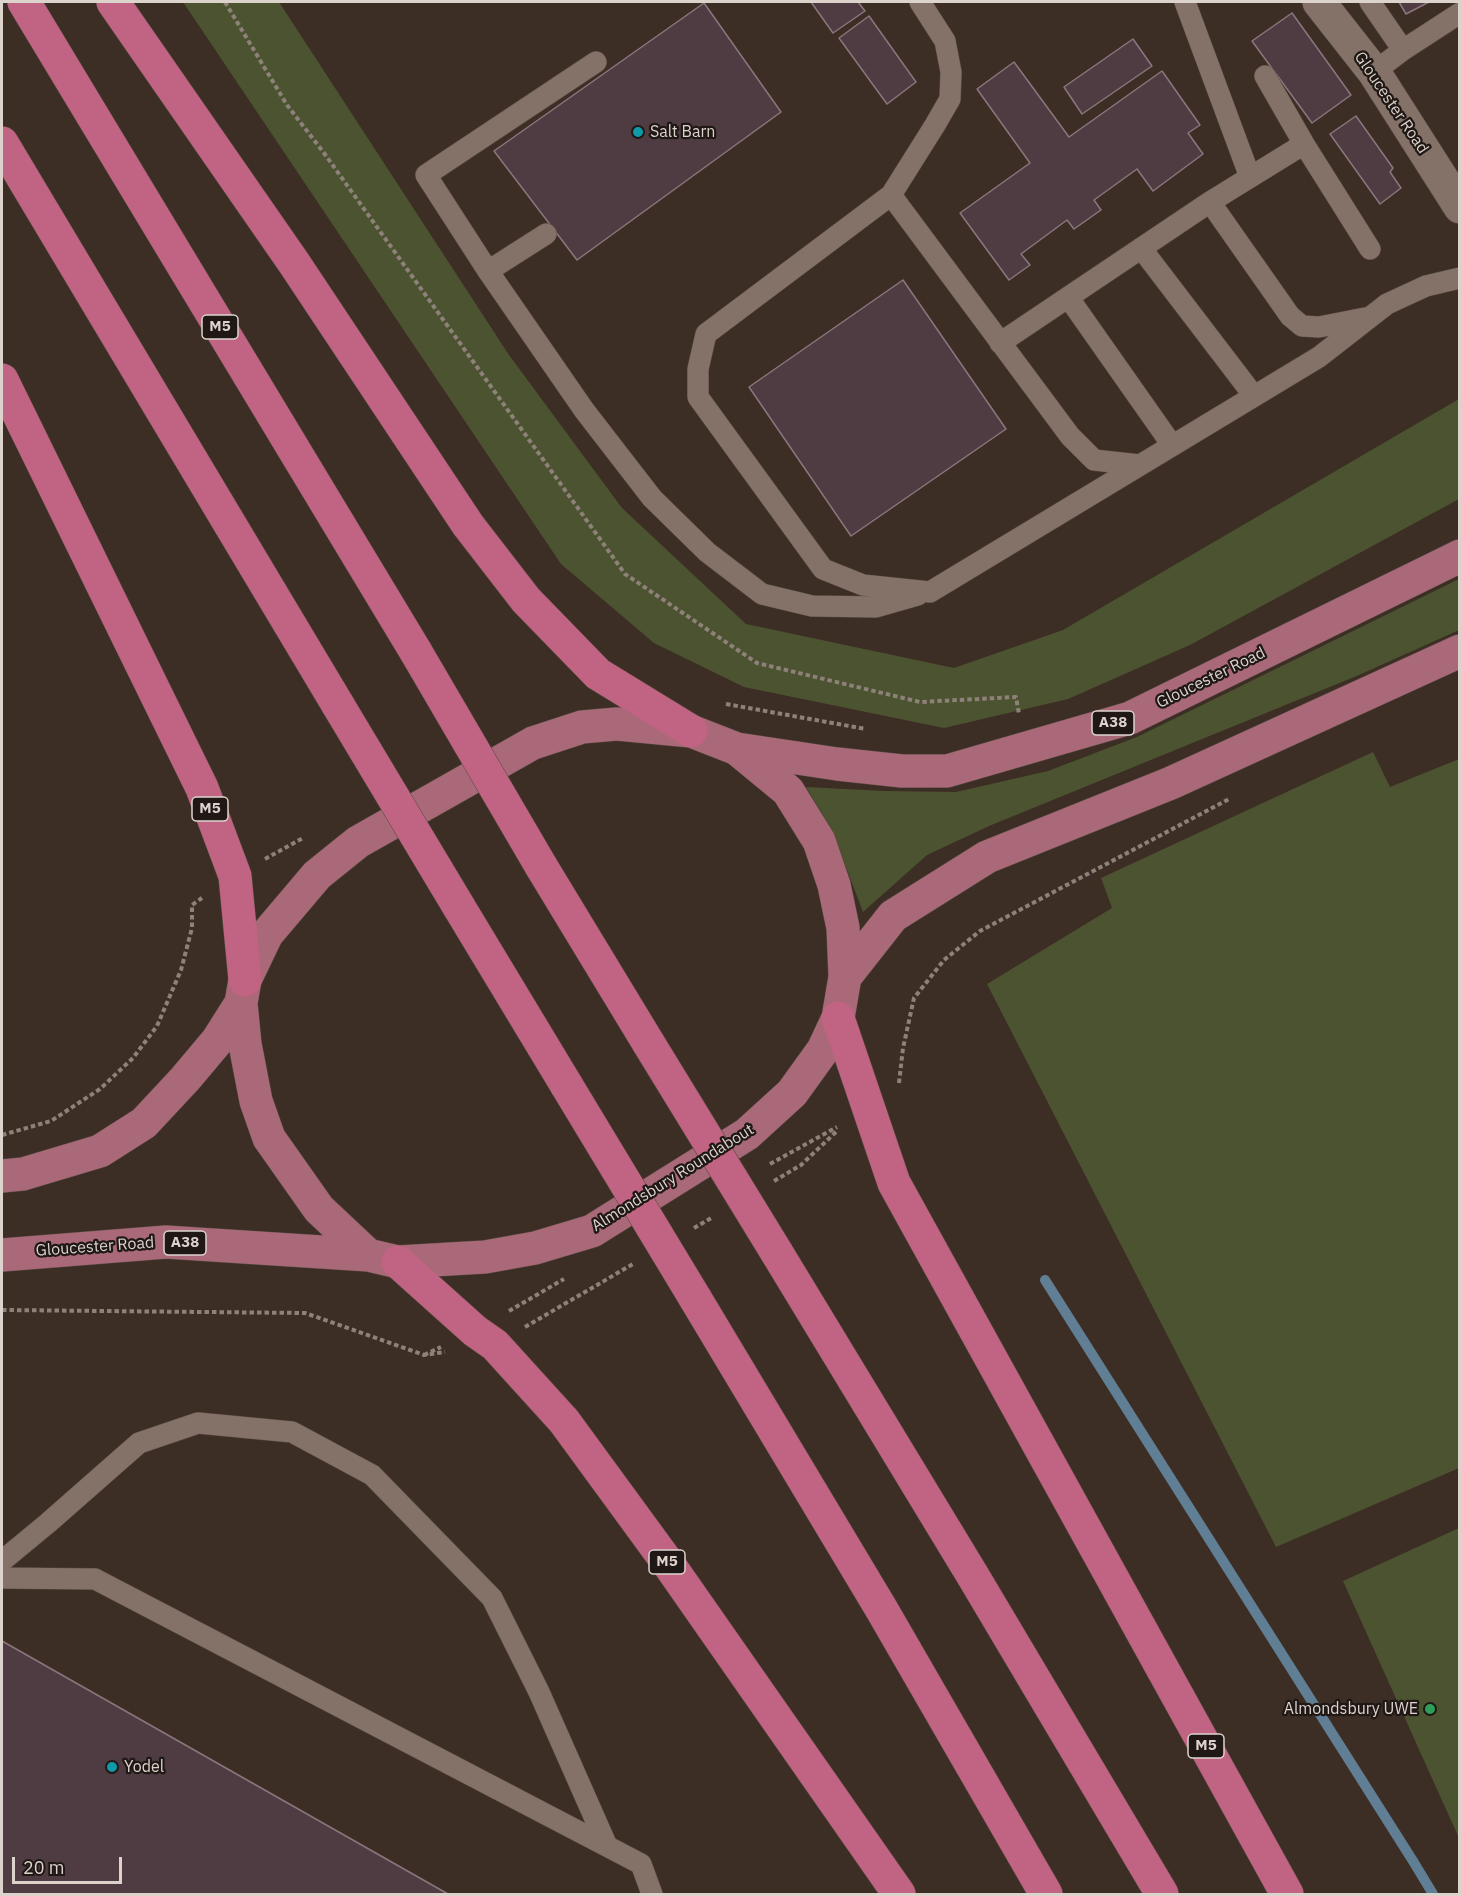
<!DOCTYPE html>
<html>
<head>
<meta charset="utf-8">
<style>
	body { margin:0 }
	#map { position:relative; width:1461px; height:1896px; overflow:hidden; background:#3d2e25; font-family:"IBM Plex Sans",sans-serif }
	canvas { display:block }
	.frame { position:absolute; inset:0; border:3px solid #ddd3cd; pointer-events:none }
	.scale { position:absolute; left:12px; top:1857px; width:110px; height:27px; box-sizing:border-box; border:3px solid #ddd3cd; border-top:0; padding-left:8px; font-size:18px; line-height:21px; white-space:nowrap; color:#ddd3cd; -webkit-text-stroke:4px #1f1814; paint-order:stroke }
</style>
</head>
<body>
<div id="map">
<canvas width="1461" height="1896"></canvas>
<div class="frame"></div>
<div class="scale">20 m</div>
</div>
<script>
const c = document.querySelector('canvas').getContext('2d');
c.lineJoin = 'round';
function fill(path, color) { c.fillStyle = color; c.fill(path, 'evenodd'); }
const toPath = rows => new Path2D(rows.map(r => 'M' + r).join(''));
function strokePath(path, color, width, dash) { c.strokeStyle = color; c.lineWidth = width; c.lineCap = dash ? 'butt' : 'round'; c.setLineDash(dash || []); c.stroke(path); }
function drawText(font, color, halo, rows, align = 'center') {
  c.font = font + ' "IBM Plex Sans",sans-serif'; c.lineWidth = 4.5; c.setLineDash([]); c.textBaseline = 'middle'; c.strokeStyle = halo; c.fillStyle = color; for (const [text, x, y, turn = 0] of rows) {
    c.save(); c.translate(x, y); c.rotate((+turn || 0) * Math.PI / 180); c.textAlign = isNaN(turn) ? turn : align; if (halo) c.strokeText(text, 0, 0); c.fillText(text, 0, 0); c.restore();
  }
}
fill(toPath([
	[183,2,279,2,509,355,622,508,746,624,954,668,1063,630,1459,399,1459,499,1190,645,1068,699,944,728,744,687,654,643,561,564],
	[1459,579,1459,630,1359,675,989,826,927,855,863,912,832,830,806,787,884,791,956,792,1048,771,1137,737],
	[1373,752,1390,787,1459,759,1459,1468,1276,1547,987,984,1112,908,1101,878],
	[1459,1528,1459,1838,1343,1581]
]), '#4c5330');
strokePath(toPath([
	[1045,1280,1413,1861,1433,1894]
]), '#607e94', 10);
const building = toPath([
	[811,2,858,2,865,11,833,33,811,2],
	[1399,2,1429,2,1406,14,1399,2],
	[704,3,781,112,577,260,494,151,704,3],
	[1292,13,1351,95,1312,123,1252,41,1292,13],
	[869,16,916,82,887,104,839,38,869,16],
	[1133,39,1152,66,1082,114,1064,87,1133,39],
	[1014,62,1069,137,1162,71,1200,125,1188,133,1203,154,1153,191,1137,169,1094,200,1101,210,1074,229,1067,220,1021,254,1030,265,1009,280,960,213,1030,163,977,89,1014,62],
	[1356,116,1393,168,1390,172,1401,188,1380,204,1330,134,1356,116],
	[903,280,1006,429,851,536,749,387,903,280],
	[2,1641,448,1894,4,1894,2,1893,2,1641]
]);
fill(building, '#4f3c42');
strokePath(building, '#8b767d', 1.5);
const lane = toPath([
	[920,2,945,41,951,72,950,99,935,125,891,195,706,334,698,369,698,397,823,569,863,585,930,592,1319,357,1387,304,1426,286,1460,278],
	[1185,2,1250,177],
	[1370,2,1403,50],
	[596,62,426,175,488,271,584,410,652,498,707,552,762,594,812,606,876,607,918,595],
	[1374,72,1403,50,1460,13],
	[1265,76,1304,144,1370,249],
	[891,195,1070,436,1094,460,1140,465],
	[1210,202,1290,316,1302,326,1319,327,1365,318],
	[1141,248,1254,396],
	[488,271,546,234],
	[1068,297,1172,445],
	[1000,343,1210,202,1304,144],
	[2,1561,48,1523,139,1443,198,1423,292,1432,372,1475,492,1598,539,1692,607,1846],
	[2,1578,95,1579,641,1864,652,1894]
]);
const street = toPath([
	[1319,2,1374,72,1460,207]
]);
const primary = toPath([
	[617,724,691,731,737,749,788,791,819,841,834,885,843,928,845,977,838,1018,823,1050,792,1093,747,1134,592,1231,535,1248,485,1257,398,1262,368,1255,319,1209,269,1138,256,1101,245,1044,241,1003,245,980,267,934,317,875,358,842,533,743,582,727,617,724],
	[737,749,837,764,902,771,947,771,1130,718,1460,556],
	[845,977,893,916,987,857,1171,783,1460,651],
	[2,1176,23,1174,100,1151,144,1123,185,1079,217,1041,241,1003],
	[2,1255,166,1242,368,1255]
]);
const highway = toPath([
	[24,2,416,652],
	[113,2,294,263,468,525,526,600,598,674,691,731],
	[2,143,338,705],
	[2,380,202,788,235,876,245,980],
	[541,866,649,1044],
	[459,907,567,1086],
	[838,1018,894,1183,1287,1894],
	[777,1253,973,1576,1162,1894],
	[398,1262,475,1331,495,1345,564,1421,670,1566,899,1894],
	[695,1298,882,1610,1046,1894]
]);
strokePath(lane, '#584b43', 22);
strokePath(street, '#584b43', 34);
strokePath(primary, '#584b43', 34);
strokePath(highway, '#584b43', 34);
strokePath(toPath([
	[225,2,287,105,324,153,625,574,757,663,920,702,1016,697,1019,714],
	[726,704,866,729],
	[265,859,303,838],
	[899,1083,903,1048,914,998,944,960,980,931,1229,799],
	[2,1135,51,1121,100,1089,133,1058,157,1026,181,970,192,928,192,905,202,898],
	[770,1164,837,1127],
	[774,1181,801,1165,838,1130],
	[694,1228,713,1217],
	[2,1310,305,1313,424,1355,445,1352],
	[509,1311,564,1279],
	[525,1327,633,1264],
	[424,1355,441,1347]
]), '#8e817a', 4, [4.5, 3]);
strokePath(lane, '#847268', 21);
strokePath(street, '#847268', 33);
strokePath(primary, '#a96978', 33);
strokePath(highway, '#c16382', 33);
const highwayBridge = toPath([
	[416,652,541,866],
	[338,705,459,907],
	[649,1044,777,1253],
	[567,1086,695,1298]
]);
strokePath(highwayBridge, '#584b43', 34, []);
strokePath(highwayBridge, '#c16382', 33);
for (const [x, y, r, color] of [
	[638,132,6,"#0f9aa8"],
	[1430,1709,6,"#2e9e5b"],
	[112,1767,6,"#0f9aa8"]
]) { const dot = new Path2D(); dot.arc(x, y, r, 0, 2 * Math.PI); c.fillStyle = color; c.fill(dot); strokePath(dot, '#1f1814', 2); }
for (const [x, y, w] of [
	[220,327,36],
	[1113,723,42],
	[210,809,36],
	[185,1243,42],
	[667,1562,36],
	[1206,1746,36]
]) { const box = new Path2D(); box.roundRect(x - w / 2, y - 12, w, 24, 4.5); c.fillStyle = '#1f1814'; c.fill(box); strokePath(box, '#ddd3cd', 1.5); }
drawText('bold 15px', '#ddd3cd', null, [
	["M5",220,327],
	["A38",1113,723],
	["M5",210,809],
	["A38",185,1243],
	["M5",667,1562],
	["M5",1206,1746]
]);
drawText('16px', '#ddd3cd', '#1f1814', [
	["Gloucester Road",1391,103,56],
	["Gloucester Road",1211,678,-26],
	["Almondsbury Roundabout",673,1178,-32],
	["Gloucester Road",95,1247,-4]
]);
drawText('16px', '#ddd3cd', '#1f1814', [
	["Salt Barn",650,132],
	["Almondsbury UWE",1418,1709,"right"],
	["Yodel",124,1767]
], 'left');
</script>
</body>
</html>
